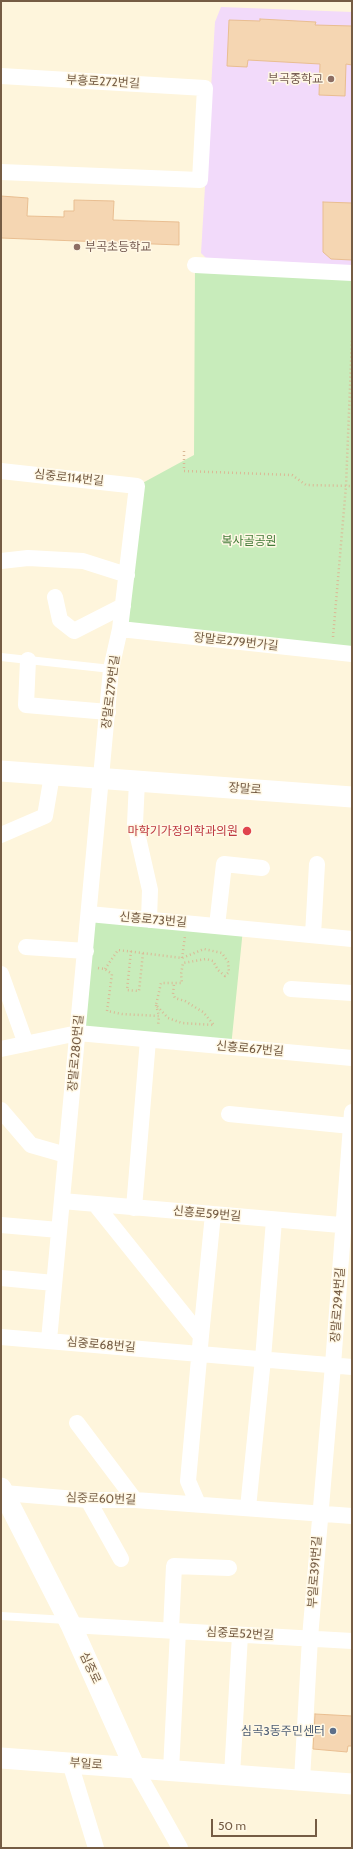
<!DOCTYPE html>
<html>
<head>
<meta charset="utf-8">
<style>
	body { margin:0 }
	#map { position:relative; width:353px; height:1849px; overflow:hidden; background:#fef5dc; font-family:Cabin,sans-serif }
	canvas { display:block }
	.frame { position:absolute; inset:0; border:2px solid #755c44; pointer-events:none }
	.scale { position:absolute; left:211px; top:1819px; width:106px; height:18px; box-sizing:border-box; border:2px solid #755c44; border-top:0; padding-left:5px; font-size:12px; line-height:14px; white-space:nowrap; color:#755c44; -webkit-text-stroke:3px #fff8e5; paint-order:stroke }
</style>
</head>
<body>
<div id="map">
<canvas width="353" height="1849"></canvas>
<div class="frame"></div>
<div class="scale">50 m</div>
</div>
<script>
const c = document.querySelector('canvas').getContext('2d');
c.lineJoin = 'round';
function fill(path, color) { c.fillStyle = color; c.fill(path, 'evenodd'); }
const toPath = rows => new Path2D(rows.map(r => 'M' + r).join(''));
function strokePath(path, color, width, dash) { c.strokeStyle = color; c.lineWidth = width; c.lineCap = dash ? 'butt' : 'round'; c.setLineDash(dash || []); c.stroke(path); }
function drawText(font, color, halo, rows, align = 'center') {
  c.font = font + ' Cabin,"Noto Sans KR",sans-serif'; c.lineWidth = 3; c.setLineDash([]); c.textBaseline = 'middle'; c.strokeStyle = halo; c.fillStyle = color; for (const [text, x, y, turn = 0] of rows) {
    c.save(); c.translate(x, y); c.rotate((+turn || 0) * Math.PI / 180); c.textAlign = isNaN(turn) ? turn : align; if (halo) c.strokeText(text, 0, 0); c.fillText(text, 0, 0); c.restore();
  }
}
fill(toPath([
	[221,7,352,12,352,267,209,261,201,253,215,22]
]), '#f2dafa');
fill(toPath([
	[195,265,352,273,352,654,120,629,137,486,194,455],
	[89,914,243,929,231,1047,78,1033]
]), '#c8ecbb');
const building = toPath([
	[260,19,316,22,315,25,352,26,352,65,346,64,345,96,319,95,320,64,248,60,247,67,227,66,229,20,260,21,260,19],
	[1,196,28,198,27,216,64,217,64,211,74,211,74,200,114,201,113,220,179,222,179,245,1,238,1,196],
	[323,202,352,203,352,260,331,259,323,252,323,202],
	[315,1714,352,1716,352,1746,348,1746,347,1752,313,1749,315,1714]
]);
fill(building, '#f5d6b2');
strokePath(building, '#e9be91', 1);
strokePath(toPath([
	[184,451,184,471,292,475,306,485,352,486],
	[333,637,346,486,352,338],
	[131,951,127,990,139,991,143,953],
	[182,958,185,936],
	[98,968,105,969,112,974,107,1011,122,1014,159,1016,158,1026],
	[105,969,118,950,182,958,204,949,222,953,228,962,229,972,225,976,218,970,213,961,206,959,183,963,181,974,182,983,161,983,156,1005,168,1018,182,1023,214,1025,203,1012,185,1001,175,998,173,994,174,984],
	[156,1005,159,1016]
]), '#dab996', 2.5, [1, 3]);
strokePath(toPath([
	[1,657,111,669],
	[1,1616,66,1620]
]), '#fff', 8);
strokePath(toPath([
	[1,76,205,88,200,180,1,172],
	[195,265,352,273],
	[1,471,137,486,120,629,111,669,49,1340],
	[1,561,28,558,83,561,127,575],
	[55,597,60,620,74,631,123,606],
	[120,629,352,654],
	[28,660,26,705,108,712],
	[137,781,135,824,150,890,149,920],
	[1,835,45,816,52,775],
	[89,914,352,939],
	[217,926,224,864,262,868],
	[313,935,317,864],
	[26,947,86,951],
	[1,974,26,1044],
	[291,989,352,993],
	[1,1049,78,1033,352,1058],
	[1,1110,31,1145,66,1155],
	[229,1114,351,1126],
	[62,1201,352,1226],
	[95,1204,201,1336,188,1481,198,1504],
	[134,1208,148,1040],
	[1,1225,59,1230],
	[1,1278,54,1283],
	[201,1336,213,1214],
	[1,1337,352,1367],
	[77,1423,135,1500],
	[4,1493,88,1500,135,1500,352,1516],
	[88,1500,121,1559],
	[248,1508,263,1359,274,1220],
	[71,1625,352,1641],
	[171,1630,174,1566,229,1568],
	[70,1763,96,1848],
	[135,1768,180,1848],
	[171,1770,178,1631],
	[232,1775,240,1635],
	[302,1780,310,1638,333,1365,352,1112]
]), '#fff', 16);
strokePath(toPath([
	[1,771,352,797],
	[1,1488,71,1625,135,1768],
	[1,1758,352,1784]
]), '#fff', 21);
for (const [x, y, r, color] of [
	[331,79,4,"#8d6e63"],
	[77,247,4,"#8d6e63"],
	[247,831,5,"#e0444e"],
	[333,1731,4,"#5c6f8a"]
]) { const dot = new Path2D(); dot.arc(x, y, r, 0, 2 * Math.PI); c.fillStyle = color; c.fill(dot); strokePath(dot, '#fff8e5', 1.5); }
drawText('12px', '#785e54', '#fff8e5', [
	["부곡중학교",323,79],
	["부곡초등학교",85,247,"left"]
], 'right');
drawText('12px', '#755c44', '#fff8e5', [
	["부흥로272번길",103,82,3],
	["심중로114번길",69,478,6],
	["장말로279번가길",236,642,6],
	["장말로279번길",111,692,-83],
	["장말로",245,789,4],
	["신흥로73번길",153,920,5],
	["신흥로67번길",250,1049,5],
	["장말로280번길",76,1053,-85],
	["신흥로59번길",207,1214,5],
	["장말로294번길",338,1305,-86],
	["심중로68번길",101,1345,5],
	["심중로60번길",101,1499,2],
	["부일로391번길",315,1572,-86],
	["심중로52번길",240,1634,3],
	["심중로",90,1668,65],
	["부일로",86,1764,4]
]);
drawText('12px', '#467c3b', '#fff8e5', [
	["복사골공원",249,541]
]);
drawText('12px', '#be3a42', '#fff8e5', [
	["마학기가정의학과의원",238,831]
], 'right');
drawText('12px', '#4e5e75', '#fff8e5', [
	["심곡3동주민센터",325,1731]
], 'right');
</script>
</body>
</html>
